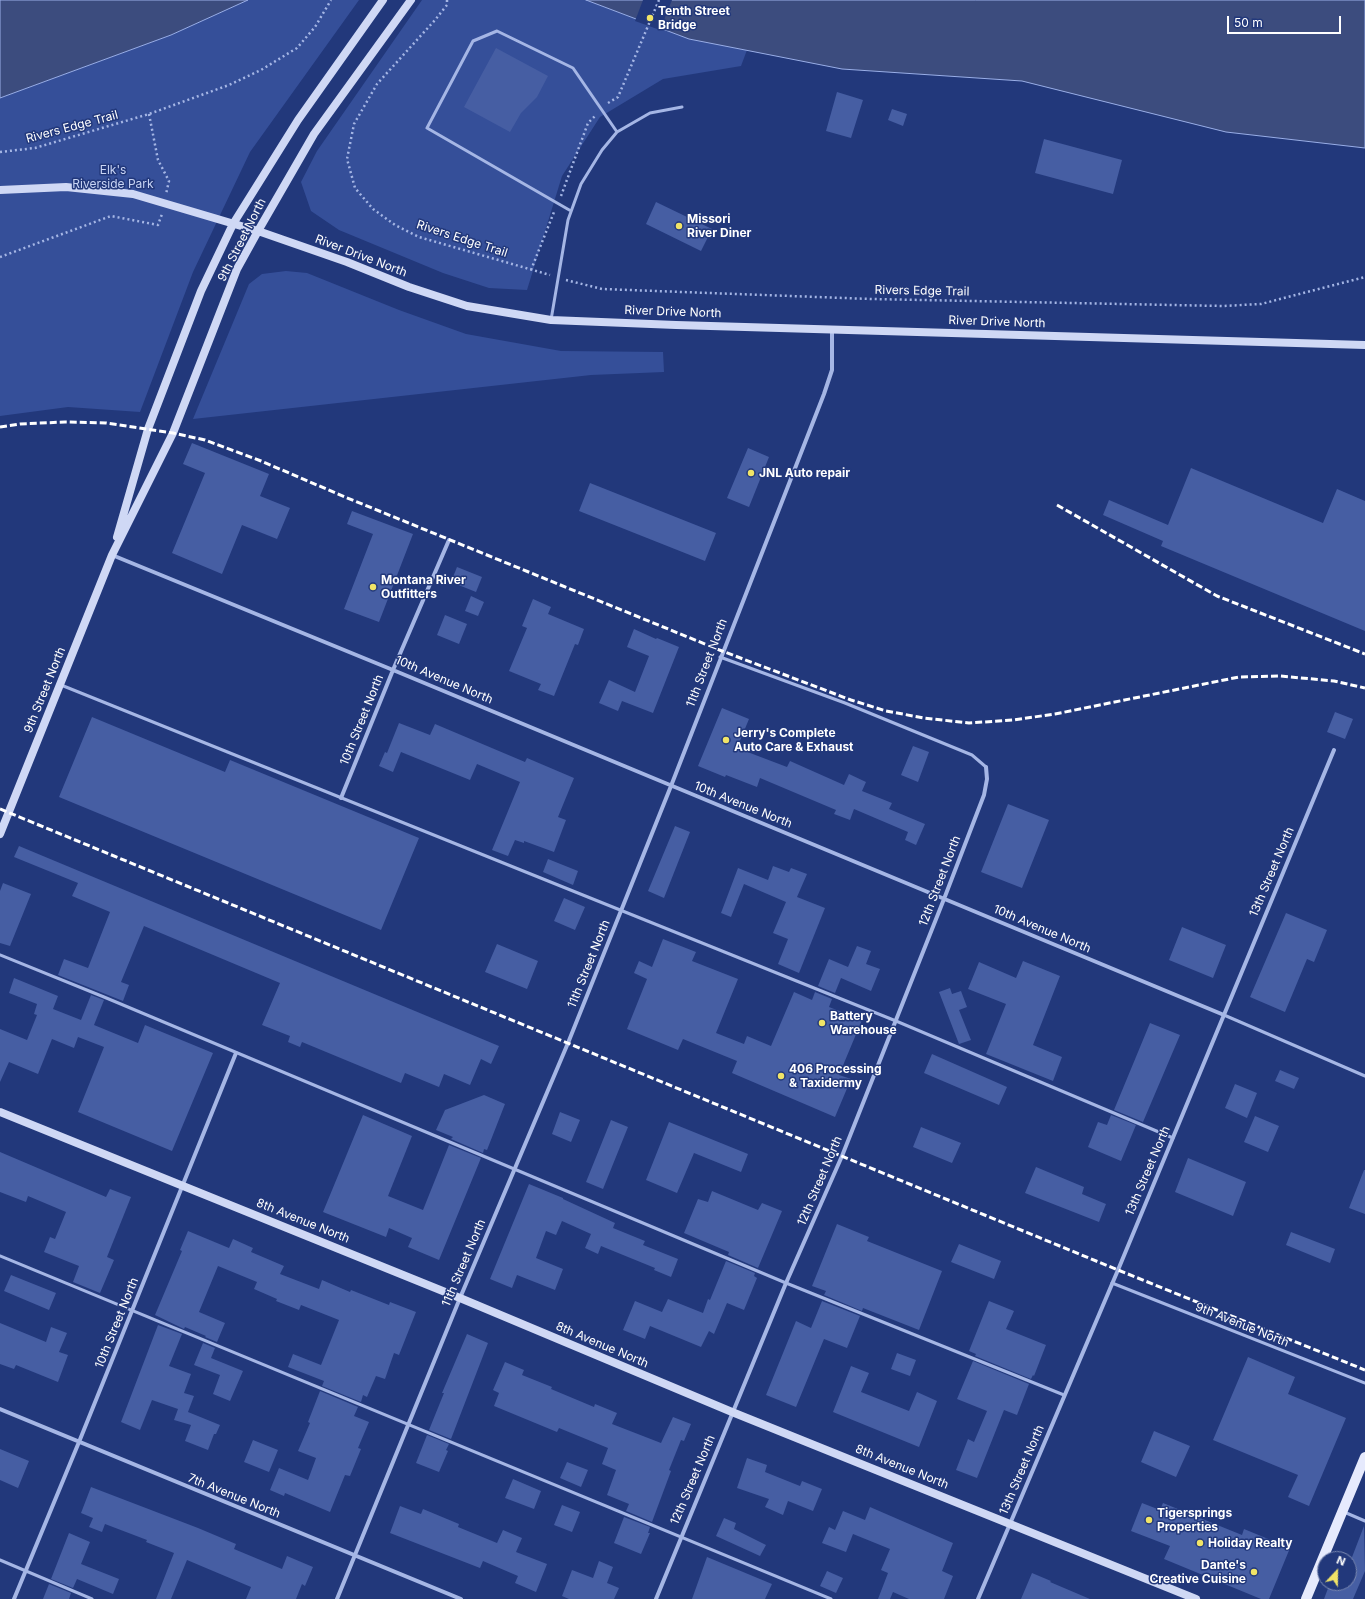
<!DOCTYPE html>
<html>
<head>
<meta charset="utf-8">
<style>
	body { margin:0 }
	#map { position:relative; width:1365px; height:1599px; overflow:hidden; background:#22387b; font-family:Inter,sans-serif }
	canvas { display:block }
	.north { position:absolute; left:1317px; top:1551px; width:40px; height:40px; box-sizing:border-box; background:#22387b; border:1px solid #7a88b0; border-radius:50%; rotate:22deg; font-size:11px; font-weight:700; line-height:16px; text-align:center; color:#fff }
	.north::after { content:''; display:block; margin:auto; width:14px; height:18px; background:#f1e467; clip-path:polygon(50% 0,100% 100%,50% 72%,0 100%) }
	.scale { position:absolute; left:1227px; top:16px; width:114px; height:18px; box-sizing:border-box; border:2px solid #fff; border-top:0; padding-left:5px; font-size:12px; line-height:14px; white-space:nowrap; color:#fff; -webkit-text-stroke:3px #22387b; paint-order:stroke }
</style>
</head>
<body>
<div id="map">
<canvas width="1365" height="1599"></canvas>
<div class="north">N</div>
<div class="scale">50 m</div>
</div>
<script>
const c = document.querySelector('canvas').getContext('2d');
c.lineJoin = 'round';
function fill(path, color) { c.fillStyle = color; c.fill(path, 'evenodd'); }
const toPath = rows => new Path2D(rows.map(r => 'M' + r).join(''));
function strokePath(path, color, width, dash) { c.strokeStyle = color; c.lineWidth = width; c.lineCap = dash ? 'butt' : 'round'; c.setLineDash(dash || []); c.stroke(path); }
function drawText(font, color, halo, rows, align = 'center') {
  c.font = font + ' Inter,sans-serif'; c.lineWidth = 3; c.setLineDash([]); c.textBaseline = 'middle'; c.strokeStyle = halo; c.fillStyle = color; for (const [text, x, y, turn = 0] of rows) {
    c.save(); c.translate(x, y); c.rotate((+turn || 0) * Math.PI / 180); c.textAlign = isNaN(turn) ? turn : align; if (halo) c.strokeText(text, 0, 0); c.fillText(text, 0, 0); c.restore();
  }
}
fill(toPath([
	[248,0,359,0,250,152,193,272,140,412,68,407,0,416,0,98,171,35],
	[422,0,586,0,689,39,747,50,741,66,663,79,600,117,562,176,527,290,489,288,443,273,339,230,311,211,301,182,317,151],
	[286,271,307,273,399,310,466,334,561,351,663,352,664,372,591,375,193,419,249,284,262,274]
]), '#354f99');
const water = toPath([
	[0,0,248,0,171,35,0,98,0,0],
	[586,0,1365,0,1365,148,1226,132,1022,81,842,69,689,39,586,0]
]);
fill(water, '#3c4c7e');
strokePath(water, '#99aee7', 1);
fill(toPath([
	[643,0,672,0,660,30,635,21]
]), '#22387b');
fill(toPath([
	[496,48,548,76,537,97,521,113,510,132,464,107],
	[837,92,863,100,851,138,826,131],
	[892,109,907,114,903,126,888,120],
	[1044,139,1122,160,1113,194,1035,173],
	[656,202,712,229,701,251,646,224],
	[192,443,269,474,260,496,290,508,277,539,242,525,222,574,172,553,205,473,183,464],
	[748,448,769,457,749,507,727,498],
	[1191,468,1323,523,1337,489,1365,501,1365,631,1161,546,1163,541,1103,515,1109,500,1168,525],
	[590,483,716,533,705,561,579,511],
	[352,511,413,534,379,622,344,609,373,534,347,524],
	[457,567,482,577,476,592,451,582],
	[471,596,484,602,478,616,465,611],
	[533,599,551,607,548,614,584,629,578,645,575,644,554,696,538,690,541,684,509,671,527,628,522,626],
	[445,615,467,624,459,644,437,635],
	[634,629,656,639,657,638,679,647,653,713,622,701,618,711,599,703,609,680,635,692,649,656,627,647],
	[722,708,749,719,737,748,787,767,790,761,844,785,849,774,866,782,862,791,892,803,889,809,925,824,916,845,905,840,908,832,854,809,850,820,834,814,836,810,760,778,757,787,726,775,725,777,698,766],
	[1335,712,1353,719,1345,739,1327,732],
	[92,717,225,772,230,760,419,838,381,930,59,797],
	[399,723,430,735,435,724,525,762,527,758,574,778,558,817,566,820,554,852,524,841,524,843,515,840,508,856,492,850,520,782,477,764,470,780,401,752,393,772,379,766,385,752,387,753],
	[913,746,929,752,918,782,901,775],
	[1008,804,1049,820,1022,888,981,872],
	[675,826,690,832,664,898,648,891],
	[19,846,499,1046,491,1064,481,1059,470,1085,444,1074,439,1087,405,1073,401,1083,302,1042,300,1047,288,1042,290,1036,262,1025,280,983,144,926,121,982,129,985,123,1001,58,975,64,959,88,968,110,912,72,896,78,883,14,857],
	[548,859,578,871,573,885,543,872],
	[773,866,789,872,791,868,807,874,797,897,825,908,799,973,778,964,788,939,773,933,786,902,744,884,731,917,721,913,738,868,768,880],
	[3,883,31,894,10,946,0,943,0,891],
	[564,898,585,907,575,930,554,921],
	[1286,913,1327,930,1314,962,1307,959,1285,1012,1250,997],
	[1182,927,1226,945,1213,978,1169,960],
	[663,939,696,952,692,961,738,979,716,1033,744,1044,747,1036,771,1046,794,992,812,1000,815,992,832,999,829,1007,862,1020,839,1075,851,1079,835,1117,732,1073,737,1061,683,1039,678,1050,627,1029,647,979,634,973,639,961,652,967],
	[497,944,538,961,527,989,485,972],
	[857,946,871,951,866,964,880,969,871,991,841,978,835,993,818,986,829,959,848,967],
	[1023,961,1060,976,1033,1045,1062,1057,1053,1081,986,1054,1006,1004,968,989,979,962,1016,978],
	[14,978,58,996,53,1009,81,1020,91,995,104,1000,94,1025,138,1043,145,1025,213,1053,172,1151,78,1112,104,1047,78,1037,74,1048,52,1039,38,1074,9,1062,0,1082,0,1029,27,1040,37,1015,34,1014,37,1004,9,993],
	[950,988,952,994,961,991,967,1007,959,1010,971,1040,959,1044,939,992],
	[1150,1023,1180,1035,1143,1122,1114,1110],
	[932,1054,1007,1087,999,1105,924,1073],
	[1280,1070,1299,1078,1294,1089,1275,1081],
	[1235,1084,1257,1093,1247,1118,1225,1108],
	[484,1095,505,1104,487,1150,484,1149,483,1153,451,1139,453,1137,436,1130,445,1110],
	[560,1112,580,1120,571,1142,552,1134],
	[363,1115,412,1136,388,1196,423,1210,449,1145,481,1158,439,1260,408,1247,412,1238,389,1228,386,1237,323,1212],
	[1111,1115,1136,1125,1121,1161,1088,1147,1098,1122,1107,1125],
	[1255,1116,1279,1126,1268,1152,1244,1142],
	[611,1120,628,1127,603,1189,586,1182],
	[669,1122,748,1154,741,1172,694,1153,677,1193,646,1180],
	[921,1127,961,1143,952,1163,913,1147],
	[0,1152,106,1197,110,1189,131,1197,107,1257,114,1260,100,1293,73,1282,79,1266,44,1252,50,1237,55,1239,66,1212,28,1196,26,1202,0,1192],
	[1188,1158,1246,1182,1233,1216,1175,1192],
	[1036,1167,1084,1187,1082,1194,1106,1204,1099,1222,1025,1193],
	[1364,1170,1365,1170,1365,1214,1349,1208],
	[529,1184,563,1198,563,1199,615,1223,613,1228,645,1241,643,1245,678,1259,671,1277,654,1270,655,1268,601,1246,598,1254,585,1248,591,1234,562,1221,556,1235,546,1231,536,1258,563,1269,555,1290,517,1275,512,1288,490,1279],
	[712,1191,758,1210,762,1203,782,1211,758,1268,728,1255,729,1252,684,1233,698,1199,708,1202],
	[837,1224,869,1237,867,1241,942,1271,919,1330,863,1308,862,1311,824,1295,826,1291,812,1286],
	[188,1231,229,1248,233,1239,253,1248,251,1252,284,1266,280,1274,319,1289,322,1280,350,1292,351,1290,389,1305,390,1302,416,1312,399,1355,394,1353,385,1379,376,1376,367,1397,363,1395,361,1402,322,1386,324,1381,288,1367,293,1354,321,1365,339,1320,301,1305,299,1310,276,1301,277,1299,254,1289,257,1282,218,1266,199,1312,225,1323,217,1342,205,1337,206,1336,185,1327,184,1329,155,1315,182,1251,180,1250],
	[1291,1232,1335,1249,1330,1263,1286,1245],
	[959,1244,1001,1261,994,1279,951,1262],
	[726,1261,755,1273,754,1276,757,1278,744,1310,727,1303,714,1334,709,1331,701,1347,650,1326,645,1339,623,1330,635,1301,662,1312,668,1299,703,1313,708,1299,710,1300],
	[11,1275,56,1293,49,1310,4,1291],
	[822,1301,860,1316,847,1348,824,1339,796,1407,766,1395,796,1321,811,1328],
	[989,1301,1014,1311,1006,1329,1046,1345,1034,1376,1033,1375,1031,1379,975,1356,976,1354,969,1351],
	[0,1323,46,1342,51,1327,67,1333,59,1352,68,1355,58,1382,16,1365,14,1369,0,1364],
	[158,1325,182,1334,169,1366,191,1374,184,1393,194,1396,188,1412,220,1425,216,1434,214,1434,208,1450,185,1441,191,1425,174,1420,178,1409,152,1400,140,1430,121,1422],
	[467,1334,488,1343,451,1439,429,1430,444,1393,442,1393],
	[203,1343,215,1348,211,1358,243,1371,230,1401,213,1394,220,1375,194,1365],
	[897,1353,916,1360,910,1376,891,1369],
	[1248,1357,1295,1377,1288,1394,1346,1418,1309,1506,1288,1497,1298,1475,1213,1440],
	[973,1361,1029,1384,1017,1415,1004,1410,977,1478,956,1470,968,1439,974,1442,987,1411,957,1399],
	[505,1362,524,1370,522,1375,552,1387,551,1389,594,1407,595,1404,617,1413,612,1424,661,1443,673,1417,691,1424,684,1441,681,1440,669,1470,671,1471,652,1522,626,1511,629,1504,607,1495,616,1470,602,1464,608,1448,559,1428,557,1432,494,1406,499,1393,493,1390],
	[851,1366,869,1373,861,1392,909,1411,917,1392,937,1401,919,1447,833,1412],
	[320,1391,358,1407,354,1416,369,1422,358,1448,361,1449,350,1476,345,1475,330,1512,285,1493,284,1496,270,1490,279,1468,308,1480,316,1458,298,1451,310,1423,308,1422],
	[1154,1431,1190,1446,1176,1477,1141,1462],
	[427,1435,449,1444,446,1450,448,1451,439,1472,416,1463],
	[253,1440,278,1450,269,1472,244,1462],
	[0,1449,29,1461,18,1488,0,1480],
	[747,1458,767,1465,765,1472,800,1486,802,1481,822,1489,813,1511,788,1501,783,1515,765,1507,769,1499,737,1488],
	[567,1462,588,1470,581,1487,560,1478],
	[513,1479,541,1491,534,1509,505,1498],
	[91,1487,198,1528,236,1544,234,1549,282,1569,287,1556,313,1567,305,1586,302,1584,296,1599,246,1599,251,1587,187,1560,171,1599,156,1599,174,1553,146,1542,147,1540,105,1524,102,1532,89,1527,93,1518,81,1513],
	[1142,1503,1160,1510,1163,1503,1242,1535,1244,1529,1290,1548,1269,1599,1261,1599,1164,1559,1170,1546,1131,1531],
	[562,1505,580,1512,572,1532,554,1525],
	[400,1506,421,1514,423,1509,459,1524,458,1527,497,1543,503,1530,522,1538,516,1552,547,1564,536,1592,515,1583,518,1576,483,1561,480,1568,390,1533],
	[870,1507,953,1543,942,1571,953,1576,944,1599,909,1599,893,1592,890,1599,878,1599,888,1573,881,1570,890,1549,853,1534,846,1552,822,1543,829,1527,835,1530,843,1511,865,1520],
	[624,1517,650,1527,648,1533,650,1533,641,1554,614,1543],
	[724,1518,736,1523,734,1529,766,1545,760,1556,716,1536],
	[1364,1526,1365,1571,1353,1599,1324,1599,1330,1583,1349,1583,1349,1565],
	[69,1533,90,1542,81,1564,119,1579,113,1594,77,1579,73,1588,51,1579],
	[707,1557,772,1584,765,1599,692,1599],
	[599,1561,613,1567,607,1583,619,1588,614,1599,569,1599,562,1596,572,1570,593,1578],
	[827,1571,843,1578,836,1593,820,1586],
	[1032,1573,1051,1581,1050,1582,1090,1599,1021,1599],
	[49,1584,71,1593,69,1599,43,1599]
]), '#465ea3');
strokePath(toPath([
	[447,0,447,5,435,20,377,84,354,124,347,159,355,188,373,209,395,225,419,237,550,275],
	[608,103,618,97,659,0],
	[149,114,158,160,169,181,166,194],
	[0,152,35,148,149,114,229,85,261,70,297,48,315,27,331,0],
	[561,196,588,123,596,115],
	[0,257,111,216,158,225,162,214],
	[531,270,554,212],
	[566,280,602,289,871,299,1223,306,1261,304,1365,277]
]), '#a5b6e5', 2.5, [2, 3]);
strokePath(toPath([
	[571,211,427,128,473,41,497,31,573,68,617,132],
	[551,320,568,220,581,184,602,150,617,132,650,113,682,107],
	[720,657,845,703,972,755,986,767],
	[61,685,896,1021,1173,1138],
	[0,955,104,997,786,1283,1064,1395],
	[1224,1015,1365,1076],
	[0,1256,831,1599],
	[1112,1283,1365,1383],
	[1344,1512,1365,1521],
	[0,1560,92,1599]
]), '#a5b6e5', 3);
strokePath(toPath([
	[112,555,393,670,1224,1015],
	[341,798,393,670,449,540],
	[0,1409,461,1599],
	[14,1599,79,1442,236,1053],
	[337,1599,460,1298,568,1043,671,786,824,394,832,370,832,330],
	[656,1599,786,1283,842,1156,944,899,984,795,987,779,986,767],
	[978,1599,1118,1270,1334,750]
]), '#a5b6e5', 4);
strokePath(toPath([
	[0,190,66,187,133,194,258,231,347,262,409,287,467,306,551,320,676,325,1365,345],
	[117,537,148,429,201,291,233,224,298,120,383,0],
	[0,834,112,555,173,433,237,269,258,231,314,134,411,0],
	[0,1112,460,1298,732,1412,1196,1599]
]), '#cfd8f5', 8);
strokePath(toPath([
	[1306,1599,1365,1457]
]), '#e6eafd', 10);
strokePath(toPath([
	[0,427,20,424,65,422,106,423,173,433,205,440,261,461,345,497,722,651,851,700,886,711,924,718,969,723,1013,720,1055,714,1239,677,1280,676,1334,681,1365,688],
	[1057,505,1217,596,1365,654],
	[0,809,1118,1270,1365,1370]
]), '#fff', 3, [7, 3]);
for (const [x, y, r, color] of [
	[650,18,4,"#f1e467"],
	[679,226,4,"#f1e467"],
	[751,473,4,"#f1e467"],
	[373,587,4,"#f1e467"],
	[726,740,4,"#f1e467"],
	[822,1023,4,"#f1e467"],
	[781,1076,4,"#f1e467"],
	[1149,1520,4,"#f1e467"],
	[1200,1543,4,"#f1e467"],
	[1254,1572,4,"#f1e467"]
]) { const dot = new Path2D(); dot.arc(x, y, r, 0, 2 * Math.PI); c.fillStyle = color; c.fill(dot); strokePath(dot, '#22387b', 1.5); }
drawText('bold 12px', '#fff', '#22387b', [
	["Tenth Street",658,11],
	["Bridge",658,25],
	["Missori",687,219],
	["River Diner",687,233],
	["JNL Auto repair",759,473],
	["Montana River",381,580],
	["Outfitters",381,594],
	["Jerry's Complete",734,733],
	["Auto Care & Exhaust",734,747],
	["Battery",830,1016],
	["Warehouse",830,1030],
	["406 Processing",789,1069],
	["& Taxidermy",789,1083],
	["Tigersprings",1157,1513],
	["Properties",1157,1527],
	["Holiday Realty",1208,1543],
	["Dante's",1246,1565,"right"],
	["Creative Cuisine",1246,1579,"right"]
], 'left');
drawText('12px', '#fff', '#22387b', [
	["Rivers Edge Trail",72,127,-15],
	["Rivers Edge Trail",462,239,18],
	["9th Street North",242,240,-63],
	["River Drive North",361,256,21],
	["Rivers Edge Trail",922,291,1],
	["River Drive North",673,312,2],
	["River Drive North",997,322,2],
	["11th Street North",707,663,-69],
	["10th Avenue North",444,680,23],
	["9th Street North",45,690,-68],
	["10th Street North",362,720,-68],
	["10th Avenue North",743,805,22],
	["13th Street North",1272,872,-67],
	["12th Street North",940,881,-69],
	["10th Avenue North",1042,929,23],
	["11th Street North",589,964,-68],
	["13th Street North",1148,1171,-67],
	["12th Street North",820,1181,-67],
	["8th Avenue North",303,1221,22],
	["11th Street North",464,1263,-67],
	["10th Street North",117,1323,-68],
	["9th Avenue North",1242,1325,22],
	["8th Avenue North",602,1345,23],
	["8th Avenue North",902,1467,22],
	["13th Street North",1022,1470,-67],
	["12th Street North",693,1480,-67],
	["7th Avenue North",234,1496,22]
]);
drawText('12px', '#c8d4f4', '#22387b', [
	["Elk's",113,170],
	["Riverside Park",113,184]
]);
</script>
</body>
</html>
